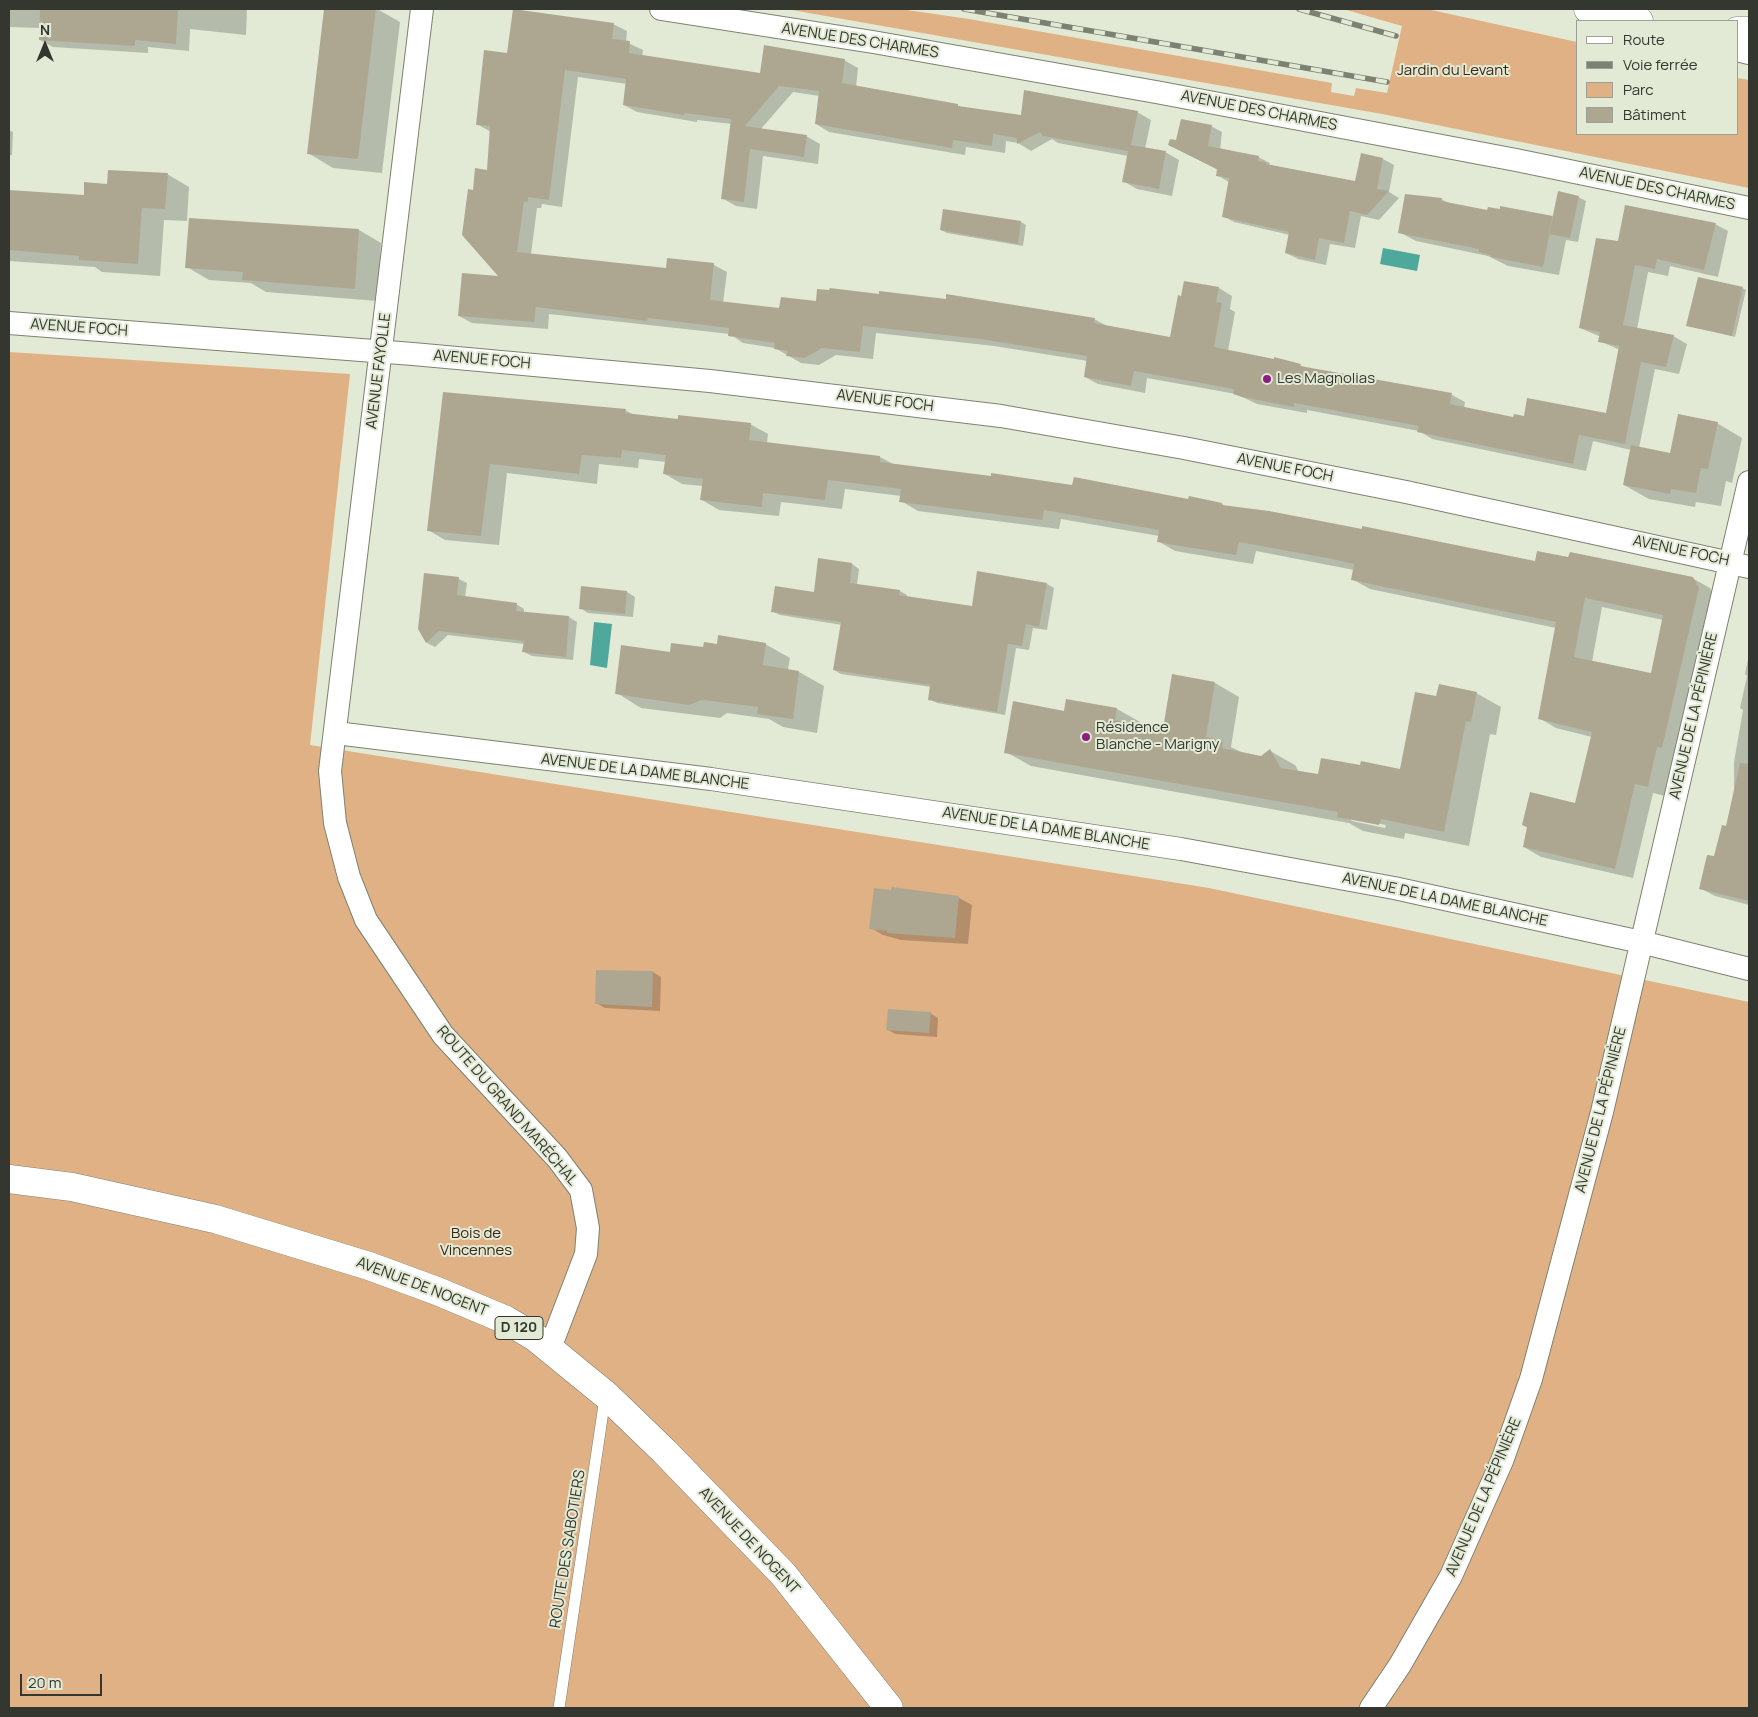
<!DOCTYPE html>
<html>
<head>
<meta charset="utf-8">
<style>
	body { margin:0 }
	#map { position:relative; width:1758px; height:1717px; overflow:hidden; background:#e2ead5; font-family:Manrope,sans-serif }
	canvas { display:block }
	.frame { position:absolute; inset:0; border:10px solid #34372f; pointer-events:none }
	.legend { position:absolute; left:1576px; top:20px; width:162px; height:115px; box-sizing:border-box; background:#e2ead5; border:1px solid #9ca293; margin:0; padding:6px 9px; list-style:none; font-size:15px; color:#34372f }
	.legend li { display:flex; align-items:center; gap:10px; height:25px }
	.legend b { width:25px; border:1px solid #9ca293 }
	.north { position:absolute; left:20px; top:20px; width:50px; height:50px; -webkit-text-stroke:4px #e2ead5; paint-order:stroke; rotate:0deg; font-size:14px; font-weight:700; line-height:20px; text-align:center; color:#34372f }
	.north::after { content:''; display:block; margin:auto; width:18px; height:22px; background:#34372f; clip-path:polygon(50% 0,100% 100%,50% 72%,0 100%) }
	.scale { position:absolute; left:20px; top:1674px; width:82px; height:22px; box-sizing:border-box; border:2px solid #34372f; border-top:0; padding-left:6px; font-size:15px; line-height:18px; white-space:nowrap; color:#34372f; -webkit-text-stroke:4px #e2ead5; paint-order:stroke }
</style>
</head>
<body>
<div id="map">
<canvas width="1758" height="1717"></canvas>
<div class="frame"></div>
<ul class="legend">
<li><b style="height:6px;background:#fff"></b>Route</li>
<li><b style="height:6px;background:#7c8174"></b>Voie ferrée</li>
<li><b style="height:14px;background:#e1b186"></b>Parc</li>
<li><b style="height:14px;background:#ada792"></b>Bâtiment</li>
</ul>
<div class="north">N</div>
<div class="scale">20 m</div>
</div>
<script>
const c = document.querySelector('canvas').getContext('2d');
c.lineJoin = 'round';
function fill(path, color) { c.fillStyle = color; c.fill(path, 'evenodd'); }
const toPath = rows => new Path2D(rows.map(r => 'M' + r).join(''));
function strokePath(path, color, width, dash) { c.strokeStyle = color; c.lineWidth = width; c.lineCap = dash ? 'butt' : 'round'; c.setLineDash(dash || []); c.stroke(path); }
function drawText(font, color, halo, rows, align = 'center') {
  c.font = font + ' Manrope,sans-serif'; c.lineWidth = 4; c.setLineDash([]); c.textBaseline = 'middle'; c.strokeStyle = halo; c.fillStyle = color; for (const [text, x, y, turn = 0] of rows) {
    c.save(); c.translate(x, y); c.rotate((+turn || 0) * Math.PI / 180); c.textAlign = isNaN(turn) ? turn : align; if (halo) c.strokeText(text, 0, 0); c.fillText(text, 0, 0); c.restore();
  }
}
fill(toPath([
	[786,9,900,9,969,19,1332,83,1331,92,1354,96,1356,88,1387,93,1402,26,1343,9,1427,9,1577,42,1577,134,1737,134,1737,78,1749,80,1749,188,1382,114],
	[9,352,350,374,310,745,1209,888,1749,1002,1749,1708,9,1708]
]), '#e1b186');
fill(toPath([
	[1383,248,1420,255,1417,271,1380,264],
	[594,622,612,624,607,668,590,665]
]), '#4ea89c');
fill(toPath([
	[9,9,247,9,246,35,190,29,189,51,148,47,148,53,53,47,40,40,40,28,9,27],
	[326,9,377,9,400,22,382,173,333,168,308,153],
	[613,24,627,31,626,42,643,50,642,57,762,75,844,60,858,68,856,87,957,105,963,108,1022,117,1137,112,1151,120,1145,149,1165,152,1179,160,1172,196,1137,189,1123,181,1128,156,1058,143,1052,139,1031,151,1018,143,1006,141,1005,153,966,147,965,155,829,132,816,124,819,96,793,92,761,129,806,136,820,144,818,164,763,156,757,209,736,206,722,198,732,124,697,120,697,122,637,112,624,105,627,84,578,77,562,207,542,204,541,208,537,208,531,254,667,269,714,265,727,272,723,303,780,309,817,302,1094,319,1107,326,1171,338,1219,288,1232,296,1230,309,1235,312,1228,351,1300,365,1306,369,1452,395,1465,402,1464,408,1514,419,1607,415,1620,350,1600,341,1601,337,1580,328,1619,243,1715,224,1728,231,1718,277,1670,266,1668,276,1648,272,1637,329,1673,336,1687,344,1679,374,1655,369,1639,448,1671,454,1717,423,1742,438,1732,483,1726,481,1721,506,1696,502,1695,507,1649,499,1624,485,1631,450,1593,441,1586,471,1432,439,1419,431,1307,410,1307,413,1257,404,1236,394,1147,378,1145,393,1098,384,1085,377,1088,361,994,346,876,333,873,359,836,355,819,365,801,363,775,348,743,343,730,334,549,314,548,329,472,323,459,316,501,278,474,192,488,171,491,132,477,124,508,54],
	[1211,126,1222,132,1220,150,1258,157,1270,163,1269,166,1356,183,1383,159,1394,165,1389,192,1399,198,1379,220,1361,216,1355,248,1330,244,1326,265,1298,259,1286,253,1290,235,1234,222,1223,216,1229,182,1217,175,1218,170,1181,151,1178,142],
	[9,130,13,132,12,155,9,155],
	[167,174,189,187,187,221,164,220,160,276,102,272,95,267,9,261,9,191,85,197,108,185],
	[1578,197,1586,201,1578,242,1566,240,1559,275,1508,266,1488,256,1416,241,1399,232,1441,199,1449,203,1488,211,1552,217],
	[190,219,359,230,381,243,377,301,266,292,251,283,209,280,187,267],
	[1021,222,1026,225,1023,246,947,233,941,230],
	[1742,288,1746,290,1735,337,1688,325],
	[444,393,625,410,634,415,679,421,750,424,768,434,767,443,880,457,895,465,1222,504,1228,508,1536,562,1692,578,1710,588,1716,599,1665,796,1653,793,1633,878,1541,857,1524,847,1528,828,1523,825,1576,804,1592,737,1556,728,1539,718,1556,628,1370,589,1352,579,1354,570,1256,551,1253,564,1175,551,1158,541,1159,536,1061,519,1059,529,918,511,901,501,901,496,845,489,842,509,781,502,779,516,719,510,702,500,703,486,682,484,665,474,666,462,639,459,638,468,599,464,597,484,507,473,499,545,445,540,428,530],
	[1602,607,1663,620,1652,674,1592,662],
	[852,564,859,569,857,585,900,591,907,595,907,597,973,608,1047,584,1054,588,1047,630,1033,628,1029,650,1016,648,1005,715,937,703,929,699,931,687,841,674,834,670,842,625,780,615,772,611,816,593],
	[425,575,459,579,467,583,465,597,516,604,524,609,524,613,569,617,577,622,573,660,532,656,524,652,524,644,448,635,435,647,427,643,419,629],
	[582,587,627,592,635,597,633,617,588,613,580,608],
	[765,644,790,658,788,670,799,672,824,686,817,733,783,727,769,719,727,713,720,718,641,708,617,693,671,653],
	[1749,654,1749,905,1715,896,1700,888,1727,828,1734,797,1734,762,1743,710,1740,708,1747,676,1745,674],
	[1215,683,1239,697,1231,747,1243,753,1261,757,1270,751,1295,765,1299,772,1319,776,1361,766,1401,770,1437,698,1476,693,1501,707,1496,735,1490,734,1469,846,1405,833,1404,839,1363,831,1349,823,1031,766,1006,752,1065,712,1067,701,1117,709,1142,723,1141,726,1164,731],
	[1349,818,1386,825,1385,828,1352,821],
	[945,896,959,898,972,905,968,944,901,940,883,935,871,928],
	[653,972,661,977,660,1011,605,1008,596,1003],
	[930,1013,938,1018,937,1037,895,1034,887,1029]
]), '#0003');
fill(toPath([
	[40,9,178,9,176,44,135,40,135,46,39,40],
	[324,9,376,9,358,159,307,154],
	[513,9,614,23,612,39,630,41,629,53,760,73,764,45,845,59,842,83,958,104,958,106,1021,115,1024,90,1138,111,1131,145,1166,151,1159,189,1122,182,1128,151,1043,136,1040,132,1017,144,1017,138,993,134,992,146,953,140,952,148,815,124,819,91,779,86,745,126,807,135,804,157,750,149,744,202,721,199,731,119,684,113,684,115,623,105,626,79,565,70,549,200,528,197,528,202,524,201,517,252,666,268,667,258,714,263,710,300,779,308,781,297,816,301,817,289,829,290,830,288,879,294,879,291,946,299,946,294,1095,318,1094,323,1170,337,1178,295,1181,296,1184,281,1219,287,1216,302,1222,303,1214,347,1274,359,1274,357,1301,364,1300,366,1452,393,1450,404,1513,417,1514,414,1524,416,1527,398,1606,413,1619,346,1598,342,1600,332,1579,328,1596,238,1618,241,1625,205,1716,223,1704,270,1657,259,1655,269,1635,265,1623,325,1674,335,1666,367,1641,362,1625,444,1579,435,1573,464,1417,432,1419,426,1294,403,1294,407,1242,397,1233,394,1234,389,1134,371,1131,386,1084,377,1087,356,980,339,863,326,860,352,822,348,805,358,786,356,788,351,774,349,775,343,728,336,729,328,648,318,647,321,536,307,534,322,458,316,462,273,498,276,462,235,468,189,473,190,475,168,487,170,490,126,476,125,484,50,507,53],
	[1181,119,1212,125,1208,146,1259,156,1258,161,1266,162,1266,164,1355,181,1361,153,1383,158,1377,189,1389,191,1367,215,1350,211,1344,243,1319,238,1315,260,1285,253,1289,232,1222,217,1229,178,1216,176,1217,169,1168,145,1170,139,1176,140],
	[108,170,168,173,165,209,142,208,138,264,79,260,79,256,9,250,9,190,84,195,84,182,107,184],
	[1558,191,1579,196,1570,238,1549,234],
	[1405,194,1442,198,1441,201,1487,210,1488,207,1500,209,1500,206,1553,216,1543,267,1491,257,1491,255,1479,252,1479,249,1398,233],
	[943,209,1021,221,1018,244,940,230],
	[189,218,359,229,355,289,242,280,243,272,185,268],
	[1698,277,1743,287,1732,336,1686,326],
	[443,392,626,409,625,413,678,419,678,415,751,423,749,440,880,456,880,462,991,476,991,473,1072,485,1074,477,1188,499,1189,496,1222,503,1222,505,1269,511,1362,529,1362,526,1535,561,1537,551,1568,557,1570,552,1693,577,1699,588,1662,748,1657,747,1648,787,1635,784,1615,869,1523,847,1527,827,1522,825,1530,792,1575,803,1592,732,1538,719,1556,622,1351,580,1354,564,1332,559,1239,542,1236,555,1180,546,1157,542,1159,530,1044,510,1042,520,899,502,901,489,828,480,825,500,763,493,762,507,700,500,703,479,663,474,666,455,622,450,621,458,582,455,579,474,490,464,481,536,427,531],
	[1585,598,1663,615,1651,673,1574,657],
	[1678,414,1718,422,1708,469,1701,468,1696,493,1671,489,1670,494,1623,485,1631,445,1670,453],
	[818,558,852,563,850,583,900,590,899,595,972,606,977,571,1047,583,1039,627,1026,624,1022,646,1008,644,997,712,928,700,930,685,833,670,841,622,771,612,775,586,814,592],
	[424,573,459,577,457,595,517,603,516,611,569,616,566,657,522,652,524,641,439,631,426,643,418,629],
	[581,586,627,591,625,614,579,609],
	[718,635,766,643,763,665,799,671,793,719,757,714,758,707,702,700,689,705,615,694,621,645,670,652,671,643,703,647,704,642,717,644],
	[1172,674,1215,682,1206,737,1223,741,1222,748,1261,756,1270,749,1281,768,1318,774,1321,758,1360,765,1361,761,1400,769,1415,692,1436,696,1439,684,1477,692,1471,722,1466,721,1444,832,1381,819,1379,825,1337,817,1338,812,1004,753,1013,701,1064,711,1066,699,1117,708,1115,720,1163,729],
	[1740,763,1749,764,1749,901,1699,889,1707,855,1714,856,1722,825,1726,826],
	[892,887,959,896,955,938,887,933,887,931,869,929,874,888,891,890],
	[596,970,653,971,652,1007,595,1004],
	[888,1009,931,1012,929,1033,886,1030]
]), '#ada792');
const service = toPath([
	[559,1708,605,1398]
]);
const minor = toPath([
	[422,9,330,771,335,823,349,877,366,920,443,1035,557,1158,581,1190,588,1228,586,1254,550,1348],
	[661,9,873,42,1156,92,1516,160,1749,208],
	[1737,50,1749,53],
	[9,323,413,354,710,381,1001,416,1184,448,1406,492,1749,567],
	[336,733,711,779,1181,849,1394,888,1641,942,1749,969],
	[1371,1708,1400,1665,1451,1576,1502,1461,1531,1379,1602,1112,1749,482]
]);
const secondary = toPath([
	[1588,9,1639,21],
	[1737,31,1749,31]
]);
const primary = toPath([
	[9,1179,72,1187,215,1219,369,1266,437,1291,506,1320,535,1337,606,1395,665,1452,783,1574,889,1708]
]);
strokePath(service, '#7c8370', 12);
strokePath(minor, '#7c8370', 24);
strokePath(secondary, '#7c8370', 29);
strokePath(primary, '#7c8370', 29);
strokePath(service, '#fff', 11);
strokePath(minor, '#fff', 22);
strokePath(secondary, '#fff', 28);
strokePath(primary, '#fff', 28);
const rail = toPath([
	[964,9,1387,82],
	[1299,9,1396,36]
]);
strokePath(rail, '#7c8174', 5.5);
strokePath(rail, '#e2ead5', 4, [11]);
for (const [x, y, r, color] of [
	[1267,379,5,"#8d1e80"],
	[1086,737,5,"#8d1e80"]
]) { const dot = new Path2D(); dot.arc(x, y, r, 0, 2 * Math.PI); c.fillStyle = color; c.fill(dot); strokePath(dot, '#e2ead5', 2); }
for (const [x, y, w] of [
	[519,1328,48]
]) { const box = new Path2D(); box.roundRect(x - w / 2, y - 11.5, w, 23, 4); c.fillStyle = '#e2ead5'; c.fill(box); strokePath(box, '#34372f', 1); }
drawText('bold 14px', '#34372f', null, [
	["D 120",519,1328]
]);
drawText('15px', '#34372f', '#e2ead5', [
	["AVENUE DES CHARMES",860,41,9],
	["AVENUE DES CHARMES",1259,111,11],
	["AVENUE DES CHARMES",1657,189,12],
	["AVENUE FOCH",79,328,4],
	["AVENUE FOCH",482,360,5],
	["AVENUE FAYOLLE",379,371,-83],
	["AVENUE FOCH",885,401,7],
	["AVENUE FOCH",1285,468,11],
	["AVENUE FOCH",1681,551,12],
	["AVENUE DE LA PÉPINIÈRE",1694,716,-77],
	["AVENUE DE LA DAME BLANCHE",645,772,7],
	["AVENUE DE LA DAME BLANCHE",1046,829,9],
	["AVENUE DE LA DAME BLANCHE",1445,900,12],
	["ROUTE DU GRAND MARÉCHAL",507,1106,49],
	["AVENUE DE LA PÉPINIÈRE",1601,1110,-76],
	["AVENUE DE NOGENT",422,1287,21],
	["AVENUE DE LA PÉPINIÈRE",1484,1497,-67],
	["AVENUE DE NOGENT",749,1541,47],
	["ROUTE DES SABOTIERS",568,1549,-81]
]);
drawText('15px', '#3c2611', '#e2ead5', [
	["Jardin du Levant",1453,71],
	["Bois de",476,1234],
	["Vincennes",476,1251]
]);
drawText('15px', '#34372f', '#e2ead5', [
	["Les Magnolias",1277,379],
	["Résidence",1096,728],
	["Blanche - Marigny",1096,745]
], 'left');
</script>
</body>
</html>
